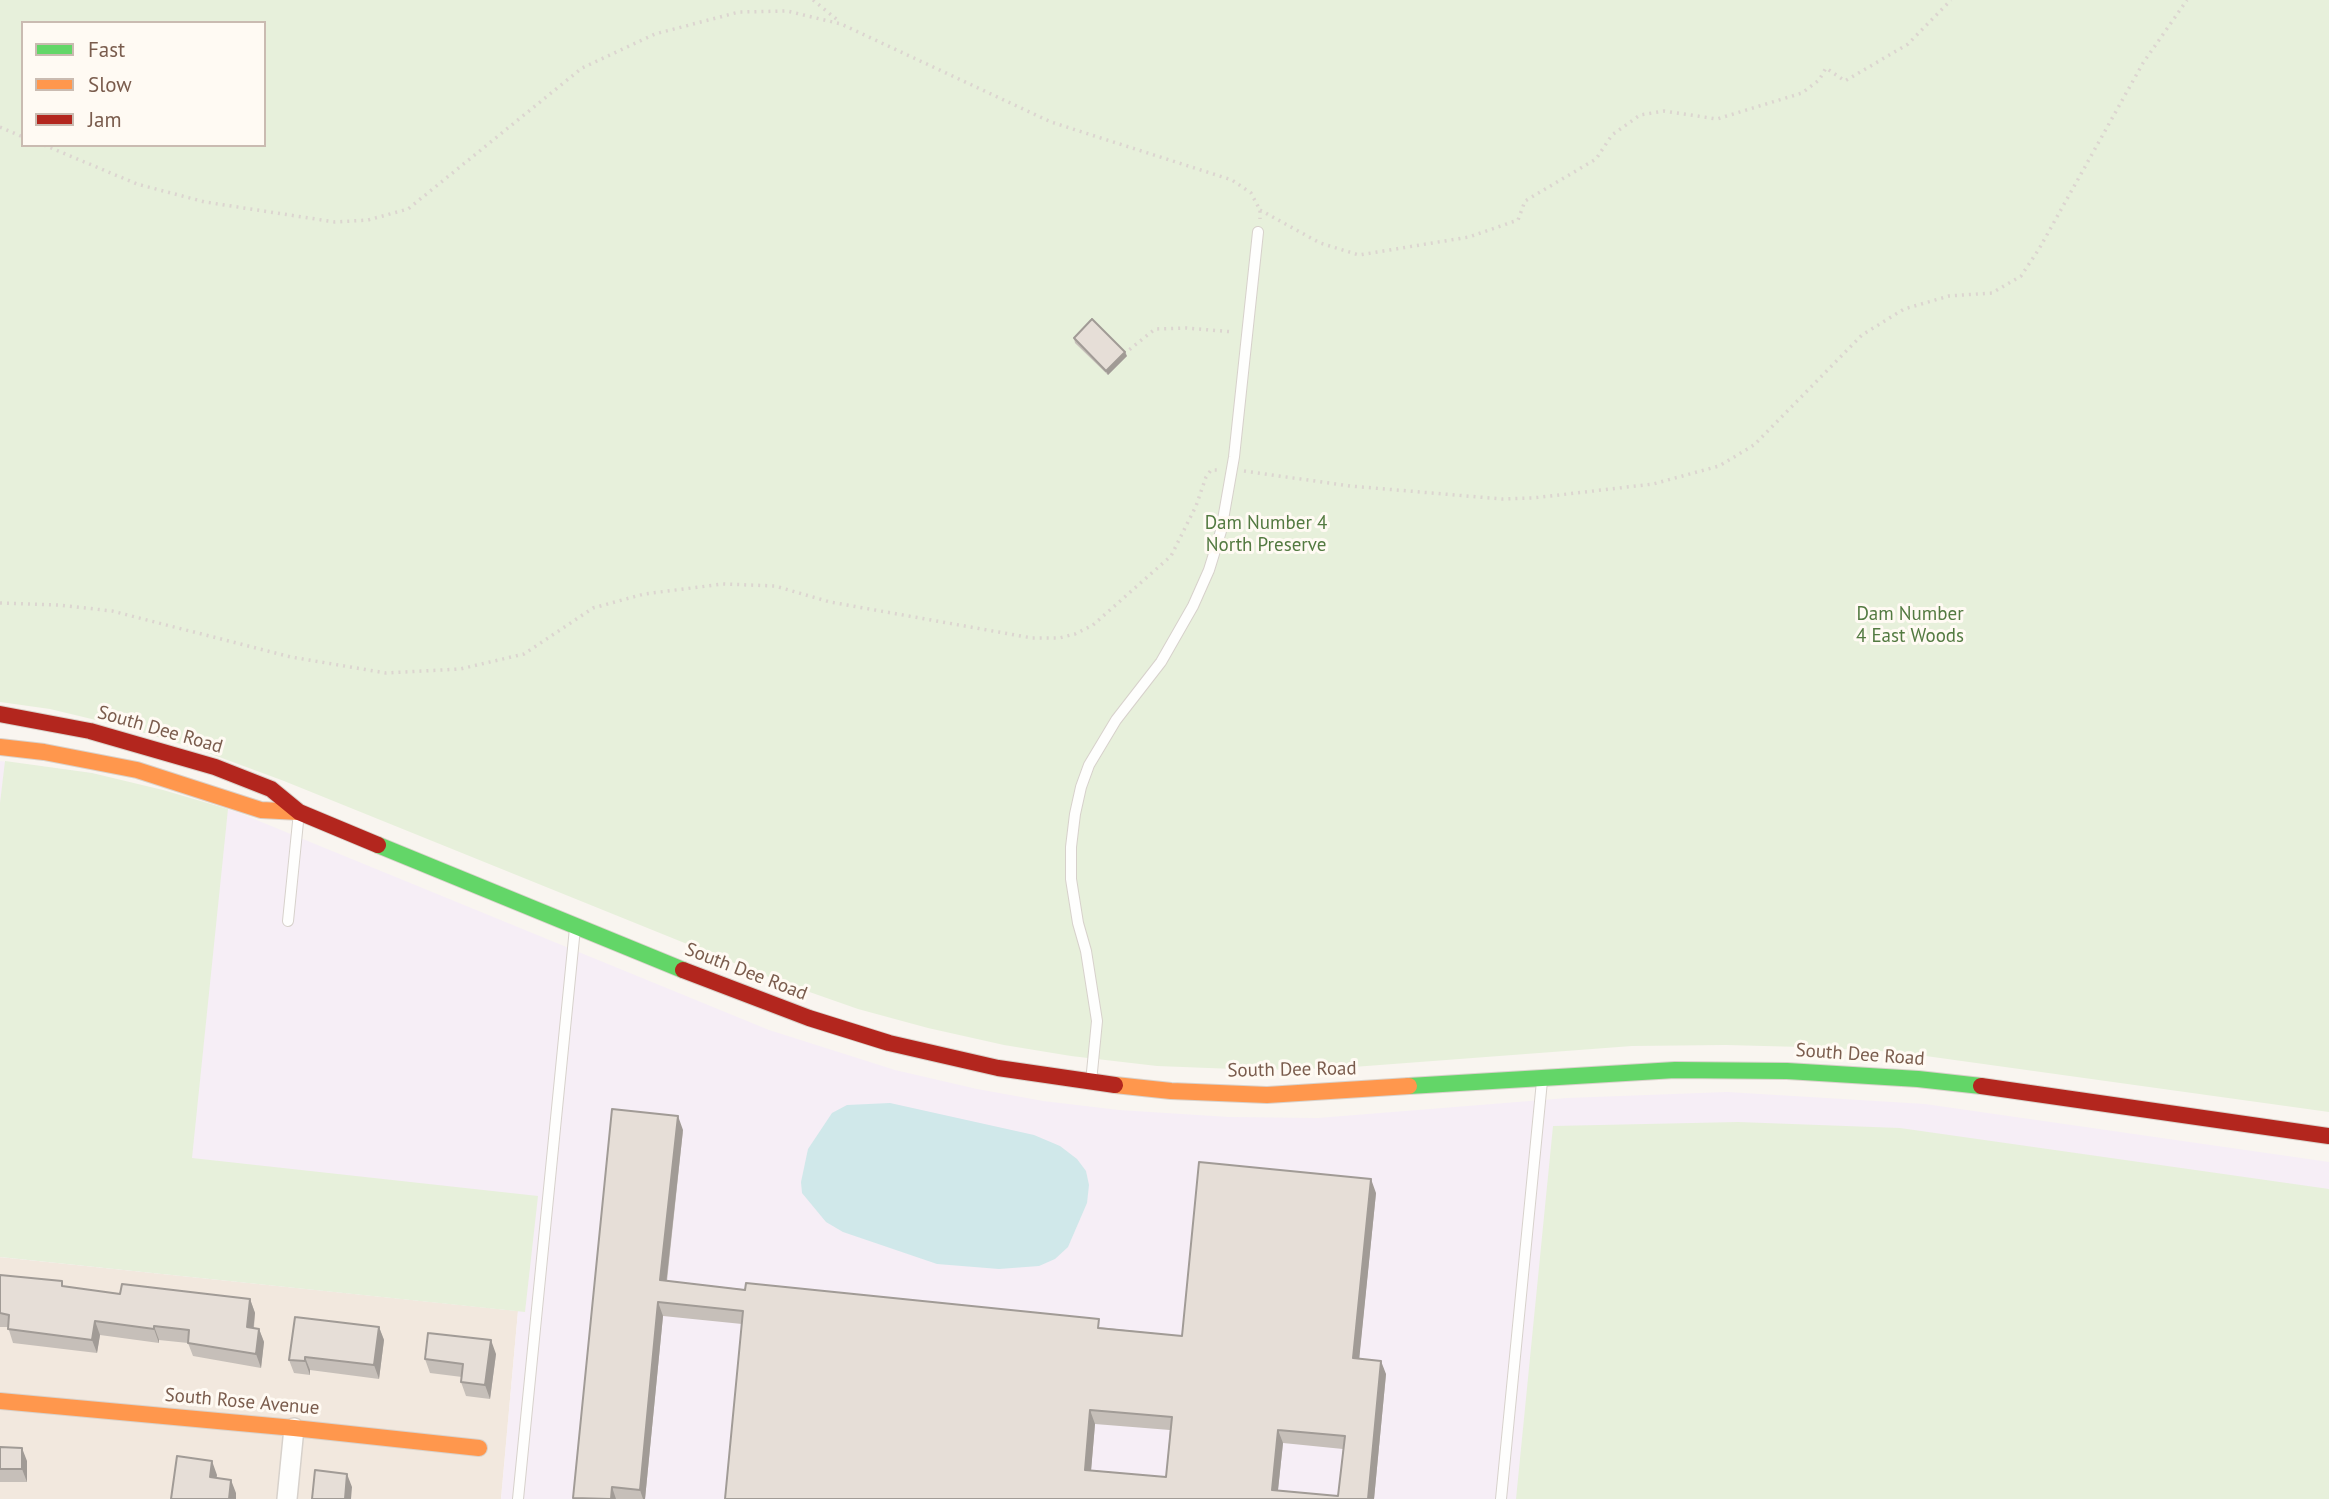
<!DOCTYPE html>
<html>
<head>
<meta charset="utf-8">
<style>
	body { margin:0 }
	#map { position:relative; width:2329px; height:1499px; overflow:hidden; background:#f9f5f0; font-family:"PT Sans",sans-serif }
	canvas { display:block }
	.legend { position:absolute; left:21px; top:21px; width:245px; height:126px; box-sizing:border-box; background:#fffaf3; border:2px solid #cabbb1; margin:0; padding:9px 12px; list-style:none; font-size:21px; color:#7a5c4d }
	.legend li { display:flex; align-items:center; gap:14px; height:35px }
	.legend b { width:35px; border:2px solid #cabbb1 }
</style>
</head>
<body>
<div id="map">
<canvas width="2329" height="1499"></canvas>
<ul class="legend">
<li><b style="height:9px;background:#63d668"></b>Fast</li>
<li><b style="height:9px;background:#ff974d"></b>Slow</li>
<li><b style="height:9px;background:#b3261e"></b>Jam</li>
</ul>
</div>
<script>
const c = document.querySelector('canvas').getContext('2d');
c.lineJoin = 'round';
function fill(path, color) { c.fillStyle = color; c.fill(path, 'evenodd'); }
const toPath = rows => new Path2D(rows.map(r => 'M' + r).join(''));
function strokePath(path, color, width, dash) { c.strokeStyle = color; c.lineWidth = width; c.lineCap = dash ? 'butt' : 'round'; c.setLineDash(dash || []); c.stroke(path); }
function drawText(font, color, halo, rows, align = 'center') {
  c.font = font + ' "PT Sans",sans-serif'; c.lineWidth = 6; c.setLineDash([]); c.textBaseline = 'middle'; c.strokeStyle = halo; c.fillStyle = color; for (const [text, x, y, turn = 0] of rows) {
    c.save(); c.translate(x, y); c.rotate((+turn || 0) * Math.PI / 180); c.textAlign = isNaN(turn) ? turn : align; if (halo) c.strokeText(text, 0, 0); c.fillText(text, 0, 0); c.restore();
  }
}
fill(toPath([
	[0,1257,518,1311,501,1499,0,1499]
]), '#f2e8de');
fill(toPath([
	[0,761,92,773,237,812,769,1030,895,1070,977,1089,1043,1101,1119,1110,1229,1117,1318,1118,1567,1098,1727,1092,1925,1104,2329,1162,2329,1499,501,1499,518,1311,0,1257]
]), '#f6eef6');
fill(toPath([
	[0,0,2329,0,2329,1112,1897,1052,1802,1047,1726,1045,1632,1046,1340,1068,1260,1070,1157,1066,1071,1056,1004,1045,928,1028,858,1009,781,982,284,781,203,751,125,727,50,709,0,702],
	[23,23,264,23,264,145,23,145],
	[5,761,92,773,163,790,228,809,192,1158,538,1196,525,1312,0,1257,0,803],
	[1738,1122,1900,1128,2329,1189,2329,1499,1516,1499,1553,1126]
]), '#e7f0db');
fill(toPath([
	[890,1103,1034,1135,1060,1146,1077,1159,1086,1171,1089,1185,1087,1203,1068,1247,1055,1259,1039,1266,999,1269,937,1264,843,1232,826,1222,802,1193,801,1182,808,1149,832,1113,847,1105]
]), '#d0e8ea');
const lane = toPath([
	[288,921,299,812],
	[1091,1082,1097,1021,1086,951,1078,923,1071,879,1071,847,1075,814,1081,787,1089,765,1116,720,1161,662,1193,606,1209,570,1221,531,1234,457,1258,232],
	[518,1499,575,928],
	[1501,1499,1542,1081]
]);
const street = toPath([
	[287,1499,294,1428]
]);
const fast = toPath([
	[378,845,683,970],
	[1409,1086,1675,1070,1787,1071,1918,1079,1981,1086]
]);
const slow = toPath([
	[0,747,44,752,137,770,261,810,299,812],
	[1115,1085,1171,1091,1267,1095,1409,1086],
	[0,1401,294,1428,479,1448]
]);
const jam = toPath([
	[0,714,90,731,215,767,271,789,299,812,378,845],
	[683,970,809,1018,889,1043,998,1068,1115,1085],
	[1981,1086,2329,1136]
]);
strokePath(lane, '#d7d1cb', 12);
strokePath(street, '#d7d1cb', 22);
strokePath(fast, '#d9d2cb', 18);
strokePath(slow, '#d9d2cb', 18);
strokePath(jam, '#d9d2cb', 18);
strokePath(toPath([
	[813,0,840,22],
	[0,127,23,137],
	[44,145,137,184,205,202,335,222,368,220,408,209,582,68,655,34,739,12,787,11,841,24,1051,122,1232,180,1251,193,1260,210,1260,219],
	[1260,210,1320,243,1359,255,1469,237,1518,220,1525,201,1596,159,1612,135,1640,115,1664,111,1717,119,1802,93,1819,80,1826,68,1845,81,1908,44,1951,0],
	[1124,354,1155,329,1186,328,1234,332],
	[1244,471,1350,486,1502,499,1533,498,1653,484,1719,466,1754,445,1862,335,1904,309,1949,296,1992,293,2021,276,2039,249,2143,63,2187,0],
	[0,603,59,605,112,611,291,657,386,673,460,669,524,654,593,608,644,594,723,584,775,586,830,602,1032,638,1059,638,1075,634,1093,625,1171,556,1196,506,1206,477,1211,470,1219,470]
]), '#dcd5d0', 3.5, [2, 5]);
strokePath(lane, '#fefefd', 10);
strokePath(street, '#fefefd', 19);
strokePath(fast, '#63d668', 16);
strokePath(slow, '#ff974d', 16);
strokePath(jam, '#b3261e', 16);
fill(toPath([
	[1074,338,1127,356,1108,375,1075,343],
	[683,1130,667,1281,1182,1336,1376,1193,1359,1358,1386,1374,1374,1499,725,1499,742,1324,663,1316,645,1499,573,1499],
	[1095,1424,1170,1430,1166,1477,1091,1470],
	[1283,1443,1343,1449,1338,1496,1278,1490],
	[0,1275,64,1287,120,1294,250,1299,255,1313,254,1328,259,1329,264,1342,261,1368,193,1356,188,1343,159,1340,159,1343,100,1335,97,1353,13,1343,8,1327,0,1327],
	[379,1327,384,1340,379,1379,310,1370,310,1375,294,1373,289,1360],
	[496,1354,490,1399,466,1396,461,1382,462,1377,430,1373,425,1359],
	[0,1447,27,1461,27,1482,0,1482]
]), '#c6bfb9');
fill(toPath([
	[1125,352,1127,356,1108,375,1106,371],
	[678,1116,683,1130,665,1294,660,1280],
	[1371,1179,1376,1193,1358,1371,1353,1358],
	[250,1299,255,1313,252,1341,247,1327],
	[658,1302,663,1316,645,1499,643,1499,640,1490],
	[95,1321,100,1335,97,1353,92,1340],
	[154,1326,159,1340,159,1343,154,1329],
	[379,1327,384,1340,379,1379,374,1365],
	[259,1329,264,1342,261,1368,256,1354],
	[491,1340,496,1354,490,1399,485,1385],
	[305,1357,310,1370,310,1375,305,1361],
	[1381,1361,1386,1374,1374,1499,1368,1499],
	[1090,1410,1095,1424,1090,1483,1085,1470],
	[1278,1430,1283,1443,1277,1499,1272,1490],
	[22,1448,27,1461,27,1482,22,1469],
	[212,1461,217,1475,215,1490,210,1477],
	[347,1474,352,1487,351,1499,345,1499],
	[231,1480,236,1493,236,1499,229,1499],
	[612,1487,616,1499,611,1499]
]), '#a19b96');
const building = toPath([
	[1092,319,1125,352,1106,371,1074,338,1092,319],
	[612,1109,678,1116,660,1280,745,1290,746,1283,1099,1319,1098,1328,1182,1336,1199,1162,1371,1179,1353,1358,1381,1361,1368,1499,725,1499,743,1311,658,1302,640,1490,612,1487,611,1499,573,1498,612,1109],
	[1090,1410,1172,1417,1166,1477,1085,1470,1090,1410],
	[1278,1430,1345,1436,1338,1496,1272,1490,1278,1430],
	[0,1275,62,1281,62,1286,120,1294,122,1284,250,1299,247,1327,259,1329,256,1354,188,1343,189,1330,154,1326,154,1329,95,1321,92,1340,8,1329,9,1315,0,1313,0,1275],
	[295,1317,379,1327,374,1365,305,1357,305,1361,289,1360,295,1317],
	[428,1333,491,1340,485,1385,461,1382,463,1364,425,1359,428,1333],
	[0,1447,22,1448,22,1469,0,1469,0,1447],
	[177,1456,212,1461,210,1477,231,1480,229,1499,171,1499,177,1456],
	[315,1470,347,1474,345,1499,312,1499,315,1470]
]);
fill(building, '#e6ded7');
strokePath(building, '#a19b96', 2);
drawText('19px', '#537a41', '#fffaf3', [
	["Dam Number 4",1266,524],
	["North Preserve",1266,546],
	["Dam Number",1910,615],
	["4 East Woods",1910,637]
]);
drawText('19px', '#7a5c4d', '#fffaf3', [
	["South Dee Road",160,730,16],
	["South Dee Road",746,972,21],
	["South Dee Road",1860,1055,4],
	["South Dee Road",1292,1070,-1],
	["South Rose Avenue",242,1402,5]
]);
</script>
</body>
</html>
